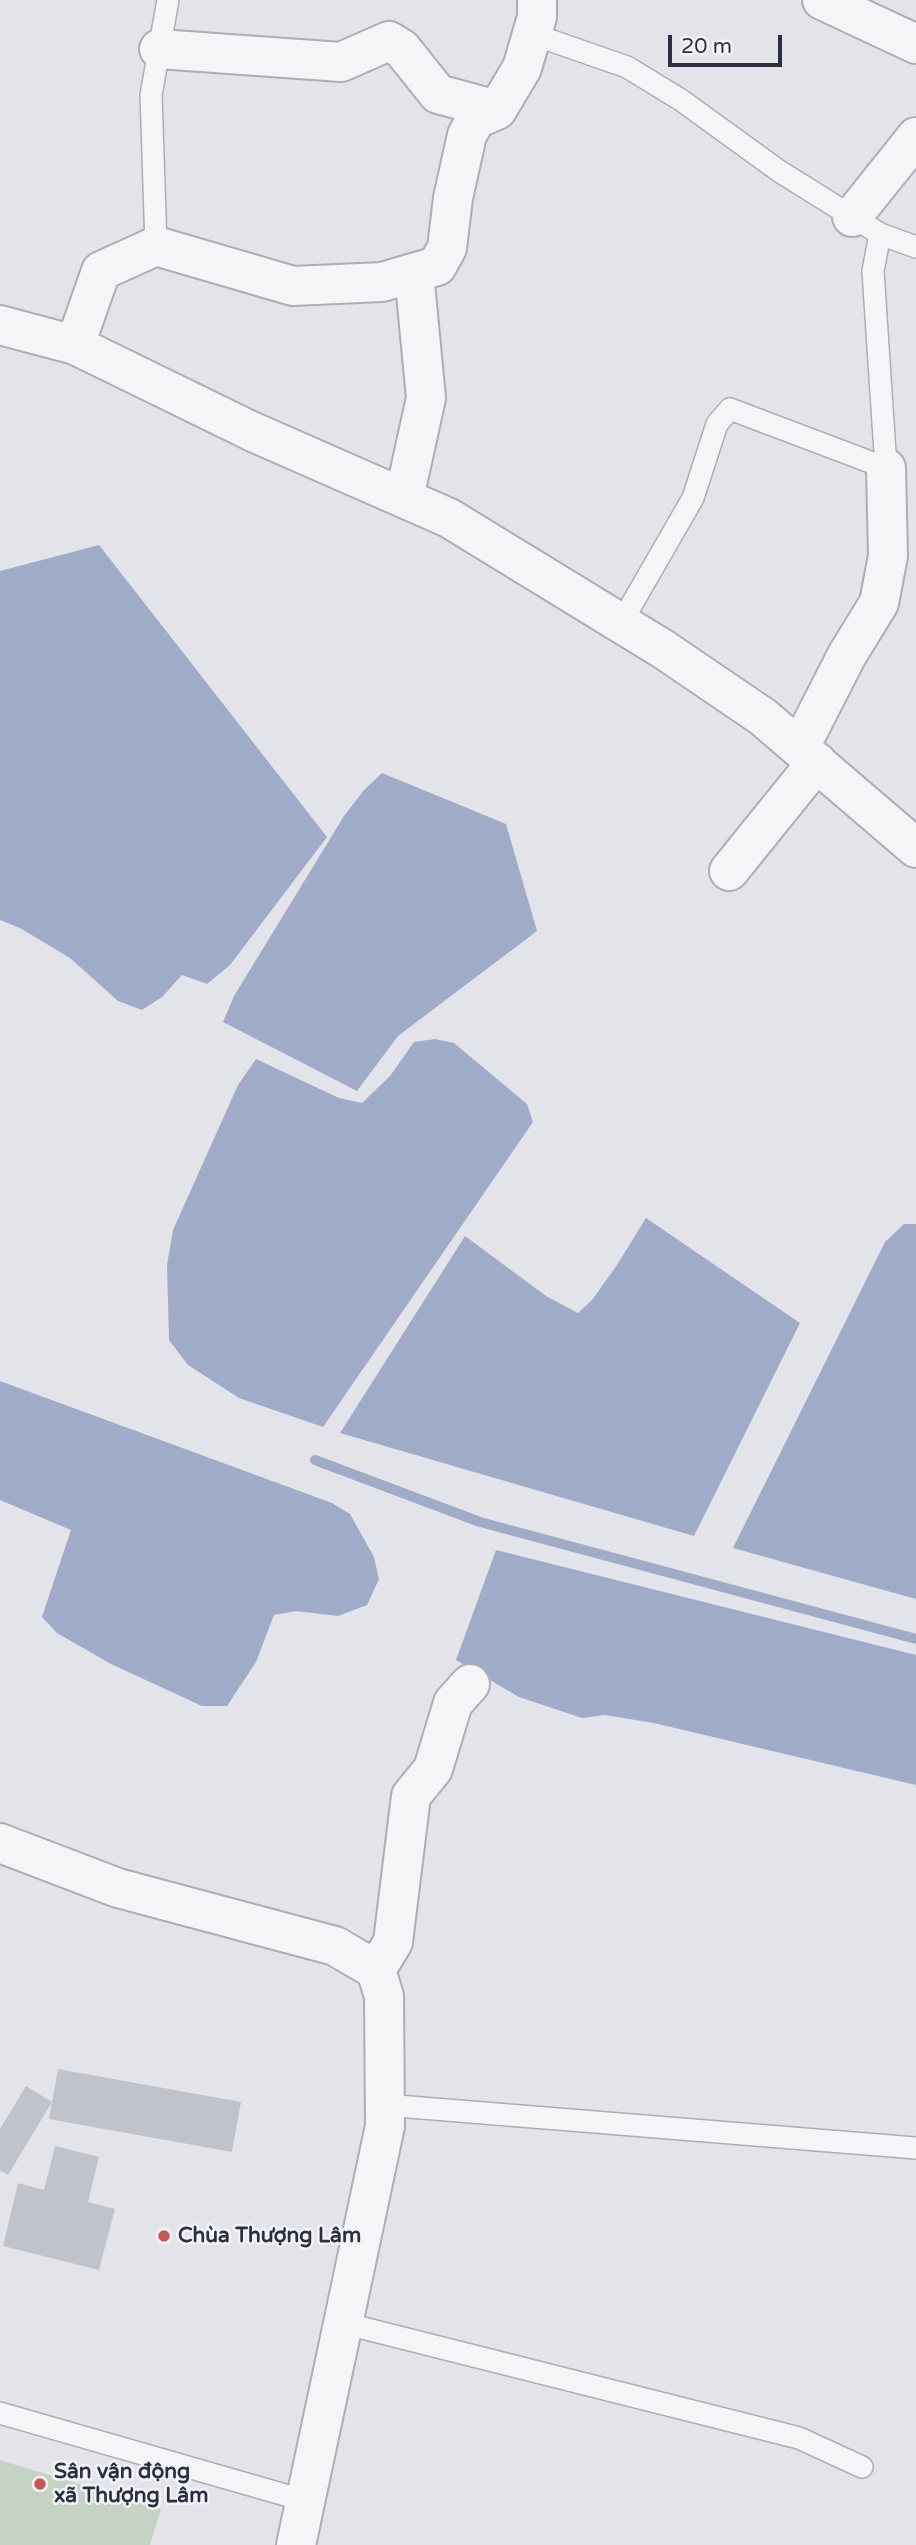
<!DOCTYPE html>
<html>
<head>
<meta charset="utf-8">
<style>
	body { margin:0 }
	#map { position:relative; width:916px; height:2545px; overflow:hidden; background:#e2e4ea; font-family:"Varela Round",sans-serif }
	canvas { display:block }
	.scale { position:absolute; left:668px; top:35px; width:114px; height:32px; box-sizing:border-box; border:4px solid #2b2f40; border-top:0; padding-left:9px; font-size:21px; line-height:24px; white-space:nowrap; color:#2b2f40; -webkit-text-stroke:5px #f2f3f7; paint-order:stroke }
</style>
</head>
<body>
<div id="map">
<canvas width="916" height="2545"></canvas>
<div class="scale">20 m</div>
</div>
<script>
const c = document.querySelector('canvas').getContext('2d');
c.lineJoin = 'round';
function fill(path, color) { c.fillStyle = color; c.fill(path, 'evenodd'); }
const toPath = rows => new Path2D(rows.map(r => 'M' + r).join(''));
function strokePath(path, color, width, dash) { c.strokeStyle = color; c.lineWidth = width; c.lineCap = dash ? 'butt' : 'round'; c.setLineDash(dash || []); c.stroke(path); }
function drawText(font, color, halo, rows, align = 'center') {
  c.font = font + ' "Varela Round",sans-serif'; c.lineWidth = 5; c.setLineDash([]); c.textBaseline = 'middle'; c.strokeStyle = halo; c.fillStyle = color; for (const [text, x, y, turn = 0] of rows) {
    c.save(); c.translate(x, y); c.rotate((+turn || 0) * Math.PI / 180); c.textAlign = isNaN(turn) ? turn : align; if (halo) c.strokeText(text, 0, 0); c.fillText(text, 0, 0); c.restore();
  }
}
fill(toPath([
	[0,2460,161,2509,150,2545,0,2545]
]), '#c5d3c4');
fill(toPath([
	[99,545,327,837,230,965,207,984,182,975,162,997,142,1010,118,1001,70,958,20,928,0,920,0,571],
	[382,773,506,824,537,931,398,1036,357,1091,223,1022,234,996,344,816,364,790],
	[435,1039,454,1043,527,1104,533,1122,323,1427,239,1398,188,1365,169,1340,167,1265,173,1230,238,1085,256,1059,339,1098,362,1103,390,1076,414,1042],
	[646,1218,800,1323,694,1536,340,1433,465,1236,546,1296,578,1313,592,1300,617,1265],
	[904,1224,916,1224,916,1599,733,1548,885,1242],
	[0,1381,332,1503,350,1514,374,1557,379,1579,367,1605,338,1616,296,1611,274,1615,256,1662,227,1706,202,1706,111,1664,57,1633,42,1617,71,1530,0,1500],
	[496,1550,916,1655,916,1785,654,1723,605,1715,582,1718,519,1697,456,1660]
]), '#a0abc7');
strokePath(toPath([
	[315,1460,480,1522,916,1639]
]), '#a0abc7', 10);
fill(toPath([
	[58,2069,241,2102,232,2152,49,2119,52,2102,8,2175,0,2170,0,2129,26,2086,52,2102],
	[55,2146,99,2157,88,2202,115,2209,99,2270,3,2246,18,2183,44,2190]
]), '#c0c2cc');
const lane = toPath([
	[532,34,627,67,681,100,779,171,880,234,916,247],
	[156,246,151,95,168,0],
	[621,623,693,498,717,424,730,409,886,468,873,271,880,234],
	[385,2105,916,2148],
	[343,2323,799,2438,862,2467],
	[0,2413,306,2501]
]);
const street = toPath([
	[822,0,916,44],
	[159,49,341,62,389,41,402,49,438,94,497,110],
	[852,217,916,137],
	[0,325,75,345,251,431,449,518,663,649,763,717,916,848],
	[75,345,101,271,156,246,293,286,382,282,437,266,447,248,453,198,467,135,476,119,497,110,522,68,537,17,537,0],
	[404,498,426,398,414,273],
	[800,747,847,655,879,603,888,556,886,468],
	[729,871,817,762],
	[0,1843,118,1888,335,1946,376,1970,384,1996,385,2126,296,2545],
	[376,1970,393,1942,411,1796,433,1769,453,1703,470,1684]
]);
strokePath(lane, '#abaeb7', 24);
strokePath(street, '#abaeb7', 42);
strokePath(lane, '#f5f5f8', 21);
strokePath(street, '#f5f5f8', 38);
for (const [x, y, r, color] of [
	[164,2236,7,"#c55851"],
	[40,2484,7,"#c55851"]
]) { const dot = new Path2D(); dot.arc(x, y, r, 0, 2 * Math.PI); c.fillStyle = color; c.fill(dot); strokePath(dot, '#f2f3f7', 2.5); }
drawText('bold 21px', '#2b2f40', '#f2f3f7', [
	["Chùa Thượng Lâm",178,2236],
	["Sân vận động",54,2472],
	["xã Thượng Lâm",54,2496]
], 'left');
</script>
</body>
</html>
